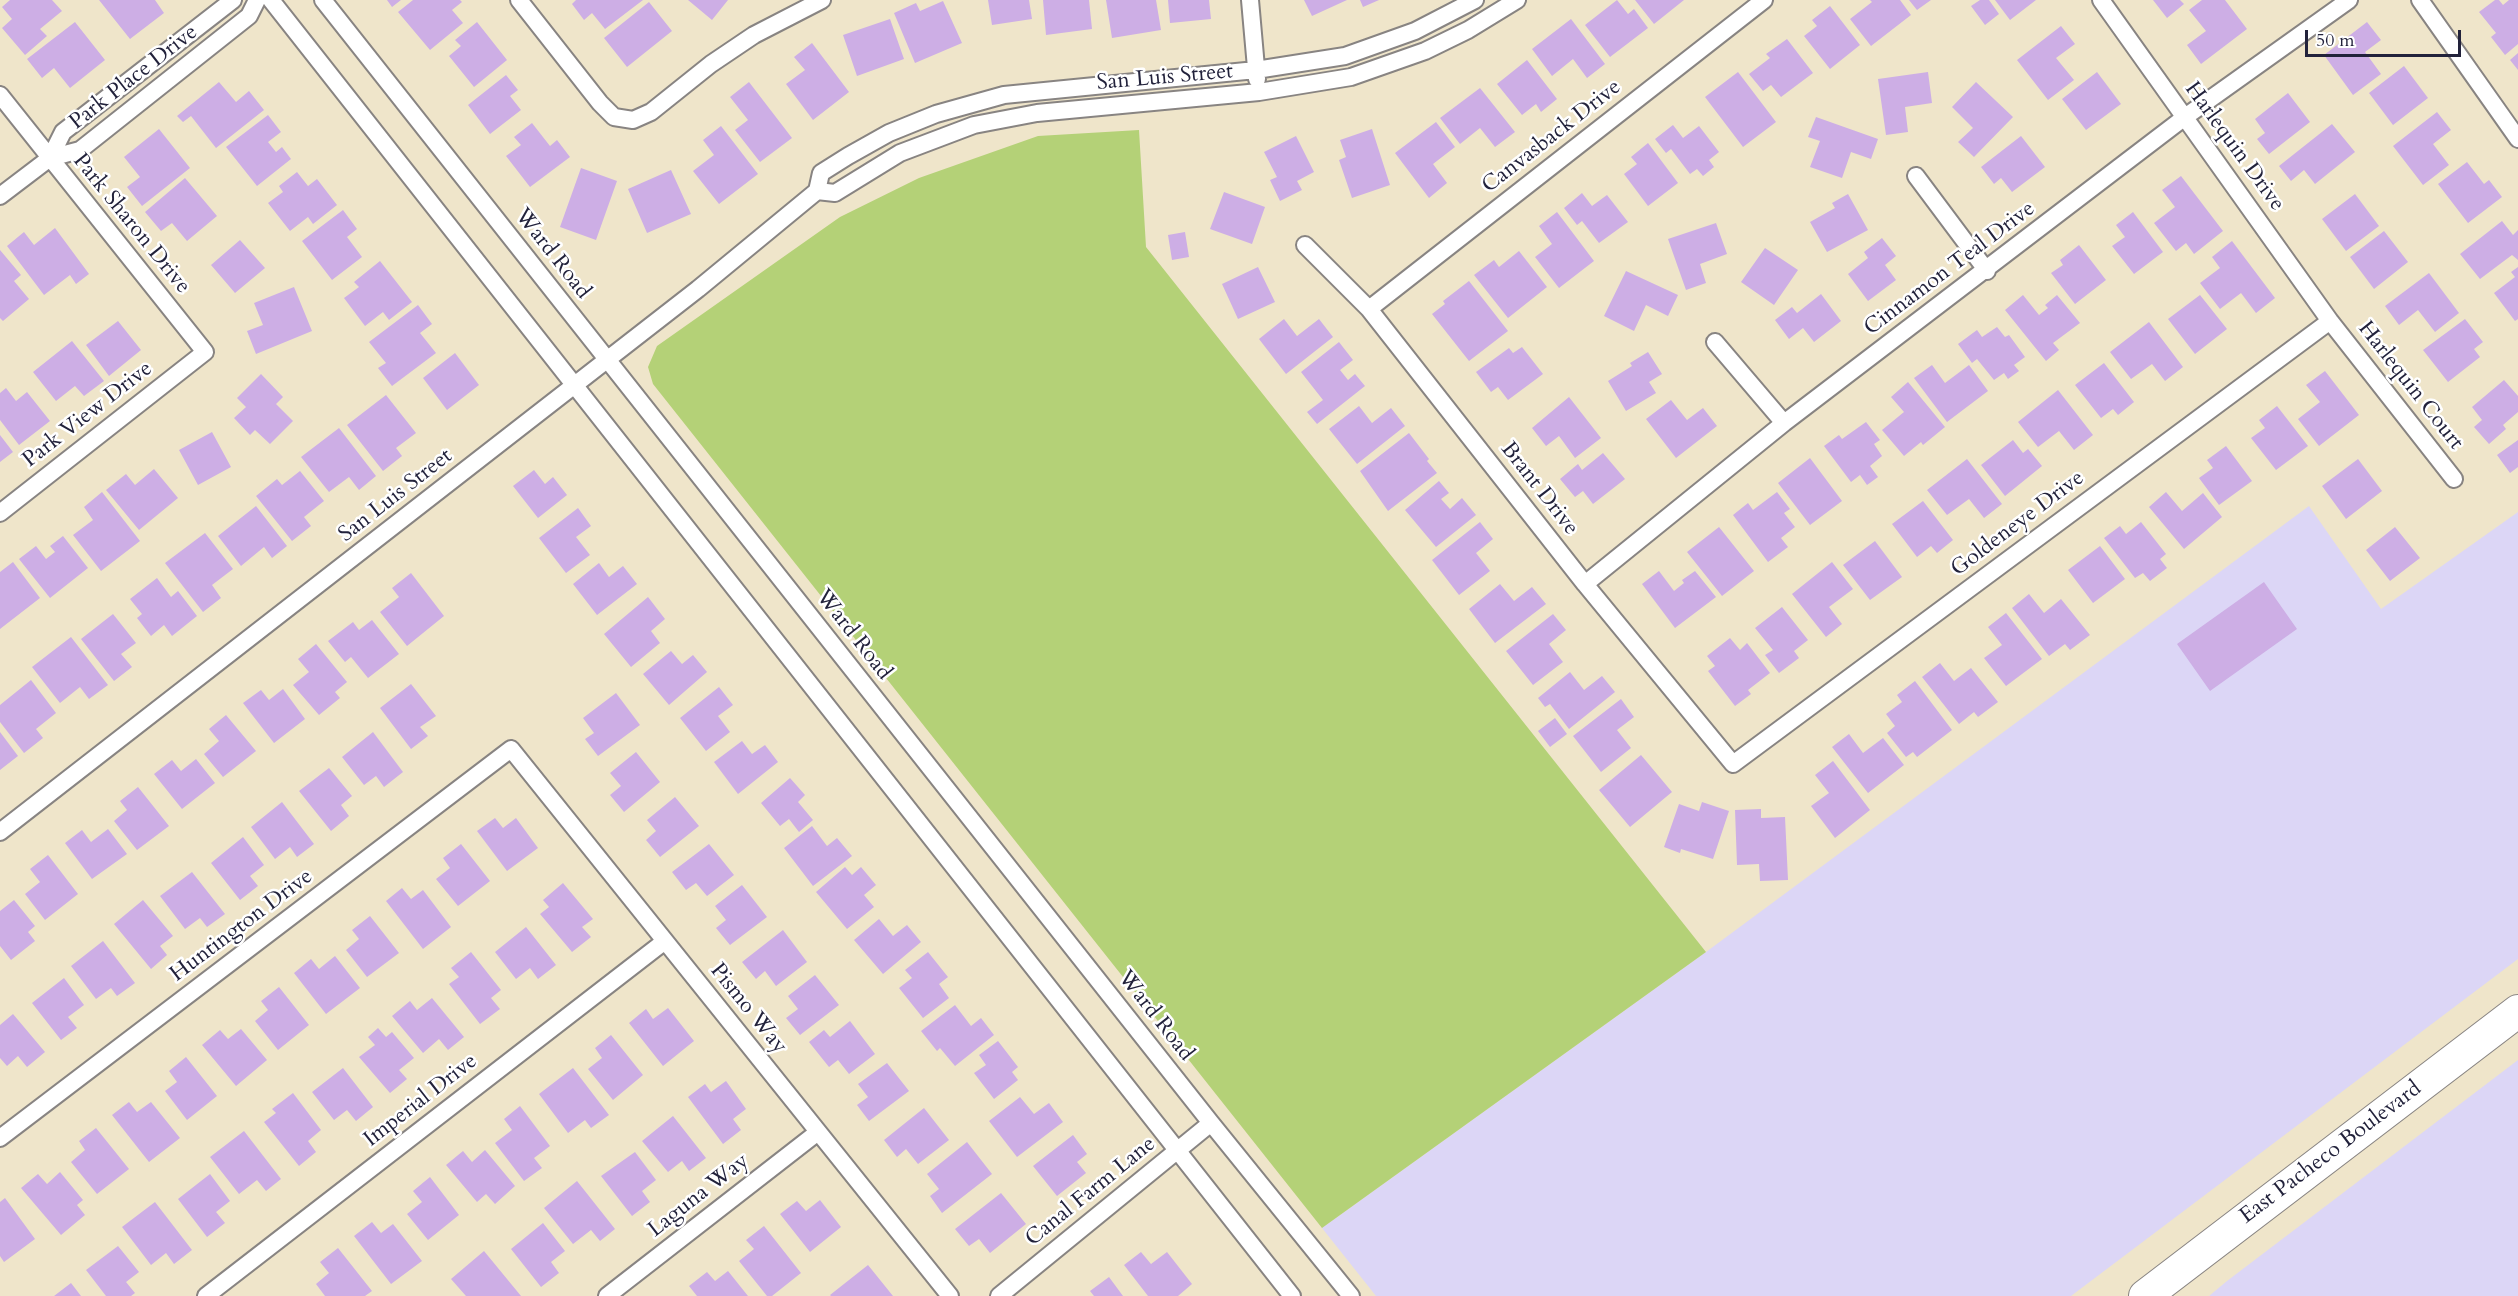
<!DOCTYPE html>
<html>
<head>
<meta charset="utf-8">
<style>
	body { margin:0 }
	#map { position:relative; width:2518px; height:1296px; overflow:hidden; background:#efe5ca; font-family:Cardo,serif }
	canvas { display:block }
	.scale { position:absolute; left:2305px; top:30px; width:156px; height:27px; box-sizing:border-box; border:3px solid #22223b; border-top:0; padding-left:8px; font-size:18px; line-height:21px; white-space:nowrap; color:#22223b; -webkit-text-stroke:4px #fff; paint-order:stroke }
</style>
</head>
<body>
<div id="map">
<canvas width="2518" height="1296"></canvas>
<div class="scale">50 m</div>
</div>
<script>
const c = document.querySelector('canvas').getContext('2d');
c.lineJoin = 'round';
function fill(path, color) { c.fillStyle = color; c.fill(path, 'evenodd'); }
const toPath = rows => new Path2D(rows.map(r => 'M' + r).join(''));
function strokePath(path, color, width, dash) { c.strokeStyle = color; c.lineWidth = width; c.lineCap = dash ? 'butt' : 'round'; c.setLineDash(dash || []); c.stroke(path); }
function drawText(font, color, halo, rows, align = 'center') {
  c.font = font + ' Cardo,serif'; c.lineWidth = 5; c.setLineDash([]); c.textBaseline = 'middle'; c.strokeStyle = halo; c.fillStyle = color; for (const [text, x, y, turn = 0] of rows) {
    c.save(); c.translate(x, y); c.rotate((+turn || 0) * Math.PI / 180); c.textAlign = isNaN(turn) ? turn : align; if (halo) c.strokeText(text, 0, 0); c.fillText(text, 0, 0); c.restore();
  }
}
fill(toPath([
	[2309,506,2381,609,2518,512,2518,959,2071,1296,1376,1296,1322,1228,1706,952],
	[2518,1060,2518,1296,2209,1296,2227,1281]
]), '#dcd6f6');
fill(toPath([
	[1139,130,1146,247,1706,952,1322,1228,653,384,648,367,657,346,840,217,919,178,1038,136]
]), '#b4d177');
fill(toPath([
	[10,0,52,0,62,11,40,29,47,36,25,55,2,28,12,19,2,7],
	[99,0,155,0,164,13,130,39],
	[387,0,401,0,392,7],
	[413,0,460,0,462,2,452,10,463,23,430,50,398,12],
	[576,0,643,0,605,29,592,13,584,20,572,4],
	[688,0,728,0,712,20],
	[988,0,1029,0,1032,19,992,25],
	[1043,0,1089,0,1092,29,1046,35],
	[1106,0,1156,0,1161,30,1112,38],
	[1168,0,1209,0,1211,19,1170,23],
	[1304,0,1347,0,1312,16],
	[1360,0,1379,0,1363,7],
	[1617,0,1628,14,1634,9,1648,28,1610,57,1585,25],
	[1635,0,1684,0,1654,24],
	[1870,0,1900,0,1911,15,1871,46,1850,19,1872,2],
	[1909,0,1931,0,1917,10],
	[1980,0,1989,0,1999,14,1985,25,1971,6],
	[1995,0,2036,0,2010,20],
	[2153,0,2180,0,2184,4,2167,18],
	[2202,0,2225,0,2247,29,2201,64,2187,45,2206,31,2189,10],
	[2495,0,2499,0,2503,5,2509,0,2518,0,2518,44,2505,55,2491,37,2496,33,2479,12],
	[943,1,962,43,915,63,894,13,916,3,920,11],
	[649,2,672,31,627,67,604,38],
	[1830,6,1860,45,1830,69,1804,36,1817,26,1812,20],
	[890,19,904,59,857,76,843,35],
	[1571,19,1605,64,1587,78,1573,59,1552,76,1532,49],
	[75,22,105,60,70,88,54,68,42,78,27,59],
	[477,22,507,60,474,87,449,56,461,46,455,40],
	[2367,22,2381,40,2365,52,2381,74,2353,95,2324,55],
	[2061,26,2075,44,2056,58,2074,80,2048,100,2017,60],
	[1787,39,1813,73,1781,97,1771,85,1763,91,1749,74,1770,58,1766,54],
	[812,43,849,92,813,120,786,84,805,70,794,57],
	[2518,53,2518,70,2510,60],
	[1527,60,1557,99,1541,112,1536,104,1522,115,1497,84],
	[2404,66,2428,98,2393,125,2369,93],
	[1738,72,1776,122,1743,147,1705,97],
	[1928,72,1932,103,1905,107,1908,132,1886,135,1878,79],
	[2097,72,2121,104,2086,130,2062,99],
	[506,75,518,90,510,96,521,110,490,134,468,105],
	[219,82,236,102,249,91,264,110,216,148,191,116,183,122,177,116],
	[749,82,792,138,760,162,735,130,748,120,730,97],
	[1976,82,2013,117,1974,157,1958,142,1973,128,1952,107],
	[1480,88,1515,132,1495,147,1480,128,1460,144,1440,118],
	[2288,93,2310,122,2269,154,2257,139,2265,133,2255,119],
	[2437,112,2451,130,2433,144,2449,165,2423,185,2393,146],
	[268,115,281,132,268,142,276,152,282,147,291,159,257,186,226,147],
	[1816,117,1878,139,1871,159,1851,152,1842,178,1810,167,1820,141,1808,137],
	[1436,122,1455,147,1433,164,1447,183,1429,198,1395,153],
	[532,123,550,146,557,140,570,157,530,187,506,156,521,145,514,137],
	[2332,124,2355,152,2315,184,2304,170,2291,181,2279,166],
	[1673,125,1683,138,1699,126,1719,152,1709,160,1714,167,1703,176,1697,169,1690,174,1671,149,1666,153,1655,139],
	[721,126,758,174,719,204,693,171,714,155,703,140],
	[159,129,190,168,142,206,127,187,140,177,124,157],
	[1372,129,1390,185,1352,198,1339,160,1346,157,1340,140],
	[1296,136,1314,172,1297,181,1302,190,1280,201,1270,180,1277,177,1264,152],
	[2021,136,2045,167,2012,192,2001,178,1994,184,1981,167],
	[1648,143,1678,183,1648,206,1624,174,1637,164,1631,157],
	[2467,162,2484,184,2489,180,2502,197,2468,223,2438,184],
	[581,168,617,181,596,240,560,227],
	[671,170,691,214,647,233,628,189],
	[297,172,308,186,317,179,337,205,313,224,308,217,290,231,268,203,283,192,279,186],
	[2181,176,2223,231,2194,254,2186,243,2176,251,2154,223,2175,207,2162,190],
	[185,178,217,216,187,241,172,223,161,231,145,212],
	[1224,192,1265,207,1252,244,1210,229],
	[1582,193,1592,206,1607,195,1628,222,1599,243,1582,221,1577,225,1564,208],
	[1848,194,1868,230,1827,252,1810,222,1835,208,1832,203],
	[2355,194,2379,226,2346,251,2322,219],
	[343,210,357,229,347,237,362,257,332,280,302,241],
	[1557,212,1594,261,1559,288,1535,257,1552,244,1539,226],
	[2133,212,2163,252,2134,274,2112,246,2125,237,2116,225],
	[2502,221,2513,235,2518,230,2518,260,2512,255,2480,279,2460,254],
	[1716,223,1727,254,1700,264,1706,283,1686,290,1668,239],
	[55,228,89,274,76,284,70,275,44,295,7,246,24,232,34,245],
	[2384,231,2408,262,2374,289,2350,257],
	[1185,232,1189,257,1172,260,1168,235],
	[1882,238,1896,256,1885,265,1896,280,1868,301,1848,274,1868,258,1864,252],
	[240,240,265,268,235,293,211,265],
	[2232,241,2275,298,2256,313,2241,293,2220,309,2200,283,2220,268,2212,257],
	[2079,245,2106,280,2075,304,2051,273,2063,265,2060,260],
	[1765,248,1798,270,1774,305,1741,282],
	[0,250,21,275,14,281,29,299,3,321,0,318],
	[1519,251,1547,287,1508,318,1474,275,1494,260,1499,267],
	[380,261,412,302,389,320,383,312,365,326,344,298,359,287,354,282],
	[1258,267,1275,302,1238,319,1222,284],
	[2518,267,2518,319,2515,321,2494,293,2515,277,2511,272],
	[1626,271,1678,295,1668,316,1646,305,1634,331,1604,316],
	[2429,273,2459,313,2435,332,2418,310,2399,325,2385,306],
	[1469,281,1508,331,1469,361,1432,314,1445,304,1443,301],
	[294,287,312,331,256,354,247,331,263,325,254,303],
	[1821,294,1841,321,1814,342,1803,328,1789,339,1775,320,1792,307,1797,313],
	[2023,295,2039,315,2048,308,2045,305,2057,295,2080,323,2053,343,2059,350,2046,361,2005,310],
	[2200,295,2227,329,2195,354,2168,319],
	[418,305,432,324,420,333,436,353,392,386,378,368,386,363,369,342],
	[1284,319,1297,336,1319,319,1333,337,1286,374,1259,339],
	[2465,319,2483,342,2474,349,2480,357,2448,382,2423,350],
	[118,321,141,350,109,376,86,345],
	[2149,322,2183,367,2165,381,2152,364,2131,379,2110,352],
	[1997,327,2005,337,2009,335,2025,357,2014,365,2019,371,2008,379,2004,373,1994,380,1977,359,1972,363,1958,344,1977,330,1982,337],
	[72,341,104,381,84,396,75,386,56,401,33,372],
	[1339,342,1353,360,1340,370,1348,380,1355,374,1365,386,1317,424,1307,412,1323,400,1301,372],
	[1522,347,1543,374,1508,400,1498,387,1491,392,1476,372,1509,348,1513,353],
	[1648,352,1662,374,1649,382,1656,393,1626,411,1608,381,1632,366,1630,363],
	[455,353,479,385,447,410,423,378],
	[2104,363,2134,402,2118,415,2113,409,2101,418,2075,385],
	[1932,365,1945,383,1969,365,1988,391,1947,422,1914,378],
	[2325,371,2359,415,2319,446,2298,419,2320,402,2306,385],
	[261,374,283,397,276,404,293,421,270,444,255,430,250,435,234,418,246,407,237,398],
	[2504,380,2518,396,2518,412,2503,425,2506,429,2489,444,2474,427,2482,420,2472,407],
	[1908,382,1945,427,1923,445,1921,442,1904,456,1882,430,1904,412,1891,397],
	[6,388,16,401,27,392,50,421,19,445,0,420,0,393],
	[2058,390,2093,435,2074,450,2059,431,2038,447,2018,422],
	[386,395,416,433,396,448,402,456,383,471,347,425],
	[1569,397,1601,438,1575,458,1559,436,1546,446,1532,428],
	[1671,400,1687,420,1703,408,1717,426,1676,458,1646,419],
	[1359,406,1372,423,1391,408,1405,426,1357,464,1329,429],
	[2277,406,2308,446,2276,470,2251,438,2265,428,2259,420],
	[1866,422,1880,440,1874,444,1882,456,1870,466,1878,477,1867,485,1860,475,1851,482,1824,446,1839,435,1842,439],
	[339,428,376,476,359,490,349,477,329,492,301,457],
	[212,432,231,467,198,485,179,450],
	[1409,433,1429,459,1427,461,1437,473,1388,511,1360,471],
	[0,435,13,452,0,462],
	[2013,440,2023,453,2028,449,2042,466,2005,496,1981,465],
	[2518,440,2518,467,2510,473,2497,455],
	[2226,446,2252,481,2219,505,2199,478,2213,468,2207,460],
	[1603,453,1625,479,1593,504,1583,491,1575,497,1560,479,1578,464,1582,470],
	[1810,458,1842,501,1810,525,1778,483],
	[1967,459,2002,504,1984,518,1969,499,1947,515,1927,490],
	[2358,459,2382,491,2346,519,2322,486],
	[154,469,178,498,139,530,106,490,126,474,135,485],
	[534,470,545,484,553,477,567,495,538,518,513,486],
	[300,471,324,501,304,517,311,526,292,541,256,496,277,479,282,485],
	[1439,481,1449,493,1441,499,1450,509,1462,498,1476,515,1436,547,1405,510],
	[102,492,140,541,101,571,73,535,93,520,84,507],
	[1777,492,1790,509,1784,513,1795,527,1781,538,1788,547,1768,562,1733,515,1748,503,1753,510],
	[2166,492,2182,511,2203,493,2222,517,2184,549,2149,507],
	[1923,501,1953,540,1937,553,1931,546,1917,557,1892,524],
	[256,506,287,546,272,558,264,547,241,566,218,536],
	[578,508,591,526,576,537,590,555,566,573,539,538],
	[1480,522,1493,539,1476,553,1490,571,1459,595,1432,560],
	[2141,522,2166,554,2160,559,2167,568,2150,581,2143,573,2135,578,2104,538,2120,526,2126,534],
	[1719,527,1754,571,1722,596,1687,552],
	[2395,527,2420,558,2390,581,2366,550],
	[205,533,233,569,212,585,221,598,203,612,165,563],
	[63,536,88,568,50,598,19,559,36,546,46,559,55,552,50,546],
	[1875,541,1902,577,1870,600,1843,565],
	[2100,546,2125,579,2093,603,2068,570],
	[13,562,40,598,0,629,0,572],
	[1832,562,1853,589,1829,607,1842,624,1826,637,1792,594],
	[599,563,609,577,623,566,637,584,597,615,573,584],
	[1659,571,1674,591,1684,583,1682,580,1695,571,1716,597,1675,628,1642,584],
	[411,573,444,616,407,646,380,612,399,597,392,588],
	[157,578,171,597,178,591,197,616,172,636,164,625,151,636,137,618,142,614,130,599],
	[2264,582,2297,629,2210,691,2177,644],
	[1500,584,1514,601,1532,587,1546,604,1495,643,1469,609],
	[2029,594,2044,613,2061,599,2090,635,2070,650,2065,644,2049,656,2012,608],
	[648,597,665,619,651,631,660,643,631,667,604,634],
	[1782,607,1808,640,1794,651,1799,658,1779,673,1765,655,1773,650,1755,628],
	[2006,613,2042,659,2006,686,1984,658,2002,645,1988,627],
	[113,614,136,643,121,654,132,667,114,681,81,639],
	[1553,614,1566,630,1549,644,1563,662,1533,685,1506,651],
	[372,620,399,654,368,678,351,657,345,662,328,641,353,622,359,630],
	[71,637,108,685,89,699,80,687,60,703,32,667],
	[1730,638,1740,650,1747,643,1770,673,1748,690,1751,694,1735,706,1708,671,1715,666,1707,656],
	[316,644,347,682,335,692,340,698,319,715,293,685,309,672,298,659],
	[671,651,682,664,693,655,707,672,669,705,643,674],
	[1940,663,1954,681,1971,668,1998,702,1978,717,1974,712,1959,724,1922,677],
	[1570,672,1584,690,1602,676,1615,692,1569,729,1550,704,1545,707,1538,698],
	[31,680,56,713,36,729,43,738,24,753,0,722,0,705],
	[1915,681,1952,730,1917,757,1913,752,1906,757,1887,733,1895,726,1886,714,1902,702,1897,695],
	[411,684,436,716,420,727,428,736,411,749,380,708],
	[719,687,733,705,718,716,730,732,706,751,680,718],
	[283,689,305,719,274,743,243,703,261,690,269,700],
	[616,693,640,725,598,756,585,739,594,733,583,718],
	[1621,699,1634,717,1617,730,1631,748,1601,772,1573,736],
	[226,715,256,751,223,777,204,754,219,741,209,729],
	[1555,718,1567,734,1550,747,1538,731],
	[0,732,18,756,0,770],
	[373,732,403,772,384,787,376,776,364,785,342,757],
	[1849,734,1863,753,1883,738,1904,765,1868,793,1832,747],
	[742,741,752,754,765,745,778,762,738,794,714,762],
	[636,752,660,782,624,812,610,795,621,786,610,773],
	[1641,755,1672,792,1630,827,1599,790],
	[196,759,215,783,182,809,154,774,172,760,181,771],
	[1833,761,1870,810,1835,838,1811,806,1829,793,1815,775],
	[329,768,352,796,341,805,349,816,331,831,299,791],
	[790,778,805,795,798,802,813,820,799,832,789,819,780,826,761,803],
	[138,787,169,826,137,850,114,821,127,810,120,801],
	[675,797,699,826,660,857,646,840,656,831,647,820],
	[282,802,314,844,297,857,290,847,275,859,251,827],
	[1702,802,1729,811,1713,859,1681,849,1680,853,1664,847,1679,804,1699,811],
	[1761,809,1761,818,1785,817,1788,880,1760,881,1759,864,1737,865,1735,810],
	[495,818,503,828,516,818,538,848,507,871,477,831],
	[812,826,827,846,837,838,852,856,813,886,784,848],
	[108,829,127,854,92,879,65,843,82,830,91,842],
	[243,837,264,865,250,876,258,886,240,900,211,863],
	[461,844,490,881,458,906,436,879,450,868,443,858],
	[709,844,734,875,707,896,696,883,686,890,672,872],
	[48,855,78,894,45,920,25,894,40,882,30,869],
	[845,867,852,875,861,867,876,885,864,895,874,907,847,929,816,892],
	[192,872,225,914,207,927,200,918,185,929,160,896],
	[563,883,593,919,582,927,591,937,572,952,540,914,549,907,543,900],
	[742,885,767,917,730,945,716,928,726,920,715,906],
	[402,888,411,899,423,890,451,927,423,949,386,901],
	[14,900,35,926,28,932,35,941,11,960,0,946,0,911],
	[143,900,173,936,160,946,167,955,151,969,114,924],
	[370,916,399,953,367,977,346,950,359,939,352,930],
	[879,919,893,936,907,925,921,942,883,974,854,940],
	[526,927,556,965,538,979,530,968,516,979,495,952],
	[783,930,807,962,776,986,765,971,756,979,742,962],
	[103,941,135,983,117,996,111,988,96,999,71,966],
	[471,952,501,990,491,998,500,1009,480,1024,449,984,459,977,451,968],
	[928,952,948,977,939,984,949,998,923,1018,899,988,912,978,905,970],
	[335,956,360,988,326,1014,294,973,311,959,319,969],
	[815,975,839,1005,800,1035,786,1018,798,1009,788,996],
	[64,978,84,1005,68,1017,77,1028,61,1040,32,1003],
	[279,987,309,1025,278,1050,255,1021,268,1010,261,1001],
	[432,998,464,1037,448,1050,439,1039,423,1053,392,1016,410,1001,417,1010],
	[955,1005,971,1026,981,1018,994,1035,955,1066,940,1048,937,1051,921,1031],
	[668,1008,694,1041,663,1066,629,1023,646,1009,653,1019],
	[13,1014,45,1052,27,1067,18,1056,7,1066,0,1058,0,1025],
	[850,1021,875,1054,849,1074,838,1060,829,1067,809,1042,824,1030,830,1037],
	[378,1028,386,1037,392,1032,414,1058,399,1070,407,1079,390,1093,359,1057,375,1045,368,1037],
	[241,1029,267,1060,236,1086,202,1045,220,1030,228,1039],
	[611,1035,643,1075,613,1100,588,1069,602,1058,595,1048],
	[998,1041,1018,1067,1012,1072,1018,1080,994,1099,974,1073,986,1065,979,1055],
	[186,1057,217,1096,187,1120,165,1091,177,1082,169,1071],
	[887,1063,909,1091,869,1121,857,1105,868,1097,858,1084],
	[343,1068,373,1107,356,1121,347,1110,334,1120,312,1092],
	[573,1068,609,1115,591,1128,585,1120,568,1133,539,1094],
	[726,1081,746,1109,733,1119,741,1130,723,1144,688,1097,705,1084,711,1092],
	[293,1093,321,1130,308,1141,316,1152,299,1166,264,1122,276,1113,272,1109],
	[1020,1097,1034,1114,1049,1103,1063,1122,1017,1157,989,1121],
	[129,1102,137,1112,151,1102,180,1138,149,1162,112,1115],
	[520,1106,550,1146,534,1158,542,1168,524,1181,495,1143,512,1130,504,1119],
	[924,1108,949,1140,918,1164,906,1149,897,1157,884,1140],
	[673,1116,706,1158,689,1171,682,1161,668,1172,642,1141],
	[96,1128,129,1169,97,1194,71,1162,85,1150,79,1141],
	[244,1131,281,1179,266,1191,257,1180,239,1194,210,1157],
	[1073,1135,1087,1154,1077,1162,1086,1173,1057,1196,1033,1166],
	[967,1142,992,1174,942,1213,930,1196,939,1189,927,1174],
	[485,1150,515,1186,495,1204,486,1194,477,1202,446,1165,463,1151,472,1162],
	[635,1152,656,1180,642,1191,650,1202,632,1216,601,1176],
	[60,1172,83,1200,77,1205,85,1215,61,1235,21,1188,38,1174,47,1184],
	[210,1174,230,1201,216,1212,225,1223,207,1237,178,1199],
	[430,1177,459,1215,428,1240,407,1214,422,1202,413,1191],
	[577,1181,615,1229,600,1241,591,1230,573,1244,544,1208],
	[1001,1193,1026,1224,990,1253,979,1239,969,1246,955,1229],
	[5,1198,35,1239,4,1262,0,1256,0,1202],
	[820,1200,841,1227,810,1252,780,1214,797,1201,806,1211],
	[155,1202,192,1250,174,1264,166,1253,151,1265,122,1227],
	[372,1222,381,1233,393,1224,422,1261,391,1284,354,1236],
	[543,1223,565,1251,551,1262,559,1273,541,1287,511,1249],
	[764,1226,801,1273,772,1296,767,1296,739,1261,754,1249,746,1240],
	[118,1246,139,1272,126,1282,135,1293,131,1296,106,1296,86,1270],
	[338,1248,372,1291,365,1296,325,1296,316,1284,329,1273,320,1262],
	[484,1251,521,1296,466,1296,451,1279],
	[1141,1252,1151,1264,1167,1252,1192,1284,1178,1296,1148,1296,1124,1265],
	[868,1265,893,1296,831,1296,830,1295],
	[728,1271,748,1296,697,1296,689,1286,707,1272,715,1281],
	[1109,1277,1123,1296,1094,1296,1090,1291],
	[71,1283,81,1296,54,1296]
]), '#cdaee5');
const street = toPath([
	[271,0,1292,1296],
	[323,0,1211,1123,1351,1296],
	[519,0,600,103,614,117,633,120,651,112,711,64,754,35,822,0],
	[1250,0,1257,79],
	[2101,0,2330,321,2454,479],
	[2420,0,2518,139],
	[0,95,205,352,0,513],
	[50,158,63,132,233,0],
	[1916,176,1987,271],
	[817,191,835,193,900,153,974,125,1037,113,1259,92,1351,77,1425,51,1468,30,1517,0],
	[0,196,50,158,80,150,249,16,257,0],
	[1305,245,1369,309,1585,584,1733,764,2330,321],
	[1369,309,1764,0],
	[1715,342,1784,423],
	[1585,584,1784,423,2185,117,2349,0],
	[0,832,698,289,817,191,821,173,848,156,889,133,936,114,1004,95,1256,70,1345,56,1415,31,1475,0],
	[0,1138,511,749,950,1296],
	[206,1296,665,941],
	[607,1296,818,1132],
	[999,1296,1211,1123]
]);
const highway = toPath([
	[2145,1296,2518,1011]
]);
strokePath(street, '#888482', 20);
strokePath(highway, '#888482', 34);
strokePath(street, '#fff', 16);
strokePath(highway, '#fff', 32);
drawText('22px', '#22223b', '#fff', [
	["Park Place Drive",134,78,-38],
	["San Luis Street",1165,78,-5],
	["Canvasback Drive",1552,137,-38],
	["Harlequin Drive",2234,147,54],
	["Park Sharon Drive",131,224,51],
	["Ward Road",552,254,52],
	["Cinnamon Teal Drive",1950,269,-37],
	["Harlequin Court",2410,386,52],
	["Park View Drive",88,415,-38],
	["Brant Drive",1539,489,52],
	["San Luis Street",396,496,-38],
	["Goldeneye Drive",2018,524,-37],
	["Ward Road",853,635,52],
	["Huntington Drive",242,926,-37],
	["Pismo Way",748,1009,51],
	["Ward Road",1155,1016,52],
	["Imperial Drive",421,1101,-38],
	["East Pacheco Boulevard",2331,1153,-37],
	["Canal Farm Lane",1091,1192,-39],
	["Laguna Way",699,1196,-38]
]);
</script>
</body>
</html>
